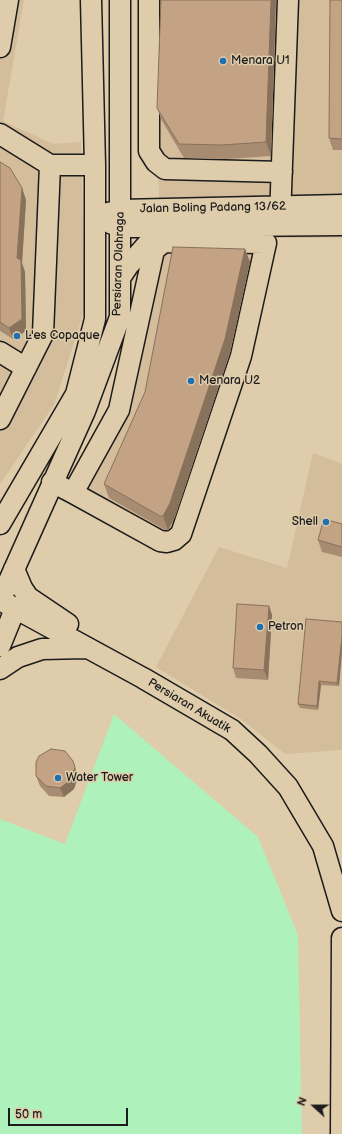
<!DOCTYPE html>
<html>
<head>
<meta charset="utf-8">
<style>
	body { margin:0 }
	#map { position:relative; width:342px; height:1134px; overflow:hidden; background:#dfccaa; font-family:"Balsamiq Sans",sans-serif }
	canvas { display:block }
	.north { position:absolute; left:294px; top:1086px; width:40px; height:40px; -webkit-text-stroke:3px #dfccaa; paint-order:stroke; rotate:291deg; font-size:11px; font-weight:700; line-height:16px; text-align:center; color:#1c1c1c }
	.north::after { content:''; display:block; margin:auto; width:14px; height:18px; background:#1c1c1c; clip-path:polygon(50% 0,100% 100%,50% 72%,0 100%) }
	.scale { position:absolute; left:8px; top:1108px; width:120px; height:18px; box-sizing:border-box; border:2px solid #1c1c1c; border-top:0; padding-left:5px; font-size:12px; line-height:14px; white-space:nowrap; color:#1c1c1c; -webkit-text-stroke:3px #dfccaa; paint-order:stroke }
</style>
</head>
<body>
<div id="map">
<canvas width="342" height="1134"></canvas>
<div class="north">N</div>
<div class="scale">50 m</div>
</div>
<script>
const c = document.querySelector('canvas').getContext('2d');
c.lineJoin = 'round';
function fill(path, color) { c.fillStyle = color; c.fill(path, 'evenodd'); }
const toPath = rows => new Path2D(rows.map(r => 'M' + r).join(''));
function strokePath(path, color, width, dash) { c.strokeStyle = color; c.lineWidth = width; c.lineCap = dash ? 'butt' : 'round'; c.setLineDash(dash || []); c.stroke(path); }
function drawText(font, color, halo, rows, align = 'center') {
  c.font = font + ' "Balsamiq Sans",sans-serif'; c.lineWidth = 3; c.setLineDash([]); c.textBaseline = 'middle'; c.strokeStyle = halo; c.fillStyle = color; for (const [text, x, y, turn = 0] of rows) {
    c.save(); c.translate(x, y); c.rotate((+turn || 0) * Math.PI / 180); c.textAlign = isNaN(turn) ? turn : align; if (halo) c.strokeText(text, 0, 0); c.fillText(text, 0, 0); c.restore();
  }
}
fill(toPath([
	[0,0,24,0,3,121,53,144,81,142,85,308,54,405,0,484],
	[161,0,342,0,342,238,273,238,182,544,85,491,129,415,161,257,156,97],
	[313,453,342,464,342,750,285,754,241,719,156,667,219,547,287,568]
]), '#d3bd9b');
fill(toPath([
	[114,714,258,837,298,935,302,1134,0,1134,0,819,65,844]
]), '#aef1ba');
const minor = toPath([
	[149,0,149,151,156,162,165,169,282,172],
	[0,47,8,0],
	[0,134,50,165],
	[50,165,95,165],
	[108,213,121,210,342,205],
	[280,218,288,0],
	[110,223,121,227,342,225],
	[120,278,128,266,157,233],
	[0,352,26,368],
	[0,419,43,334,50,165],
	[52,482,73,493,160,541,167,542,174,540,181,534,241,356,266,243,164,242,154,250,119,410,73,493],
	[0,524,76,394,95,319,95,165,91,0],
	[14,569,22,588,28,597,68,624],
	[0,600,143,678,232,730,258,754,288,787,323,846,342,911],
	[0,601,85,411,120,317,120,0],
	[0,646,15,609],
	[0,669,18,657,42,649,86,648],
	[341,1134,342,938]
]);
strokePath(minor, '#1c1c1c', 23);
strokePath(minor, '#dfccaa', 20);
fill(toPath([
	[276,0,271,156,227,159,184,158,162,121,157,108],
	[342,0,342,150,333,150,329,138],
	[0,162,22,188,26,200,22,263,25,272,26,331,13,339,0,331],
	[245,249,250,262,230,353,175,517,168,530,165,530,109,498,104,484],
	[342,524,342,557,322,552,318,540],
	[269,606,272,615,268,680,236,678,233,668],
	[342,622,339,686,321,685,318,710,300,708,298,704],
	[76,770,78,777,74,789,64,797,49,796,40,786,36,776]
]), '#a88c71');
fill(toPath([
	[271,0,276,0,271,156,266,142],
	[22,188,26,200,22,263,25,272,26,331,13,339,9,328,17,258],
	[245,249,250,262,230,353,175,517,168,530,163,516],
	[269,606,272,615,268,680,264,670],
	[342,636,342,653,339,686,337,683],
	[319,681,321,685,318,710,317,706],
	[73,761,76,770,78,777,74,789,64,797,60,788]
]), '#88725c');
const building = toPath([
	[161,0,271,0,266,142,222,145,179,144,157,108,161,0],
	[330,0,342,0,342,139,329,138,330,0],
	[0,162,10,168,22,188,17,258,21,260,22,319,9,328,0,322,0,162],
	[173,247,245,249,225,339,170,503,163,516,160,516,104,484,145,392,173,247],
	[324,519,342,524,342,547,318,540,324,519],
	[237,604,269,606,264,670,233,668,237,604],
	[306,619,342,622,342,636,337,683,319,681,317,706,298,704,306,619],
	[51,749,65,751,73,761,75,767,71,780,60,788,46,786,36,776,36,762,39,756,51,749]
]);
fill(building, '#c3a383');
strokePath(building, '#88725c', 1);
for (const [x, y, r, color] of [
	[223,61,4,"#1f6fb2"],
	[17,336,4,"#1f6fb2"],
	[191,381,4,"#1f6fb2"],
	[326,522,4,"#1f6fb2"],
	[260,627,4,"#1f6fb2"],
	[58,778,4,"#1f6fb2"]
]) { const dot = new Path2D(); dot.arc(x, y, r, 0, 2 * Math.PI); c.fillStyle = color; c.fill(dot); strokePath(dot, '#dfccaa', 1.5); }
drawText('12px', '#1c1c1c', '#dfccaa', [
	["Menara U1",231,61],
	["L'es Copaque",25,336],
	["Menara U2",199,381],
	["Shell",318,522,"right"],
	["Petron",268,627],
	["Water Tower",66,778]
], 'left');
drawText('12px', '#1c1c1c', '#dfccaa', [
	["Jalan Boling Padang 13/62",213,208,-1],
	["Persiaran Olahraga",119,264,-88],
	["Persiaran Akuatik",189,706,31]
]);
</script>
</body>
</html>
